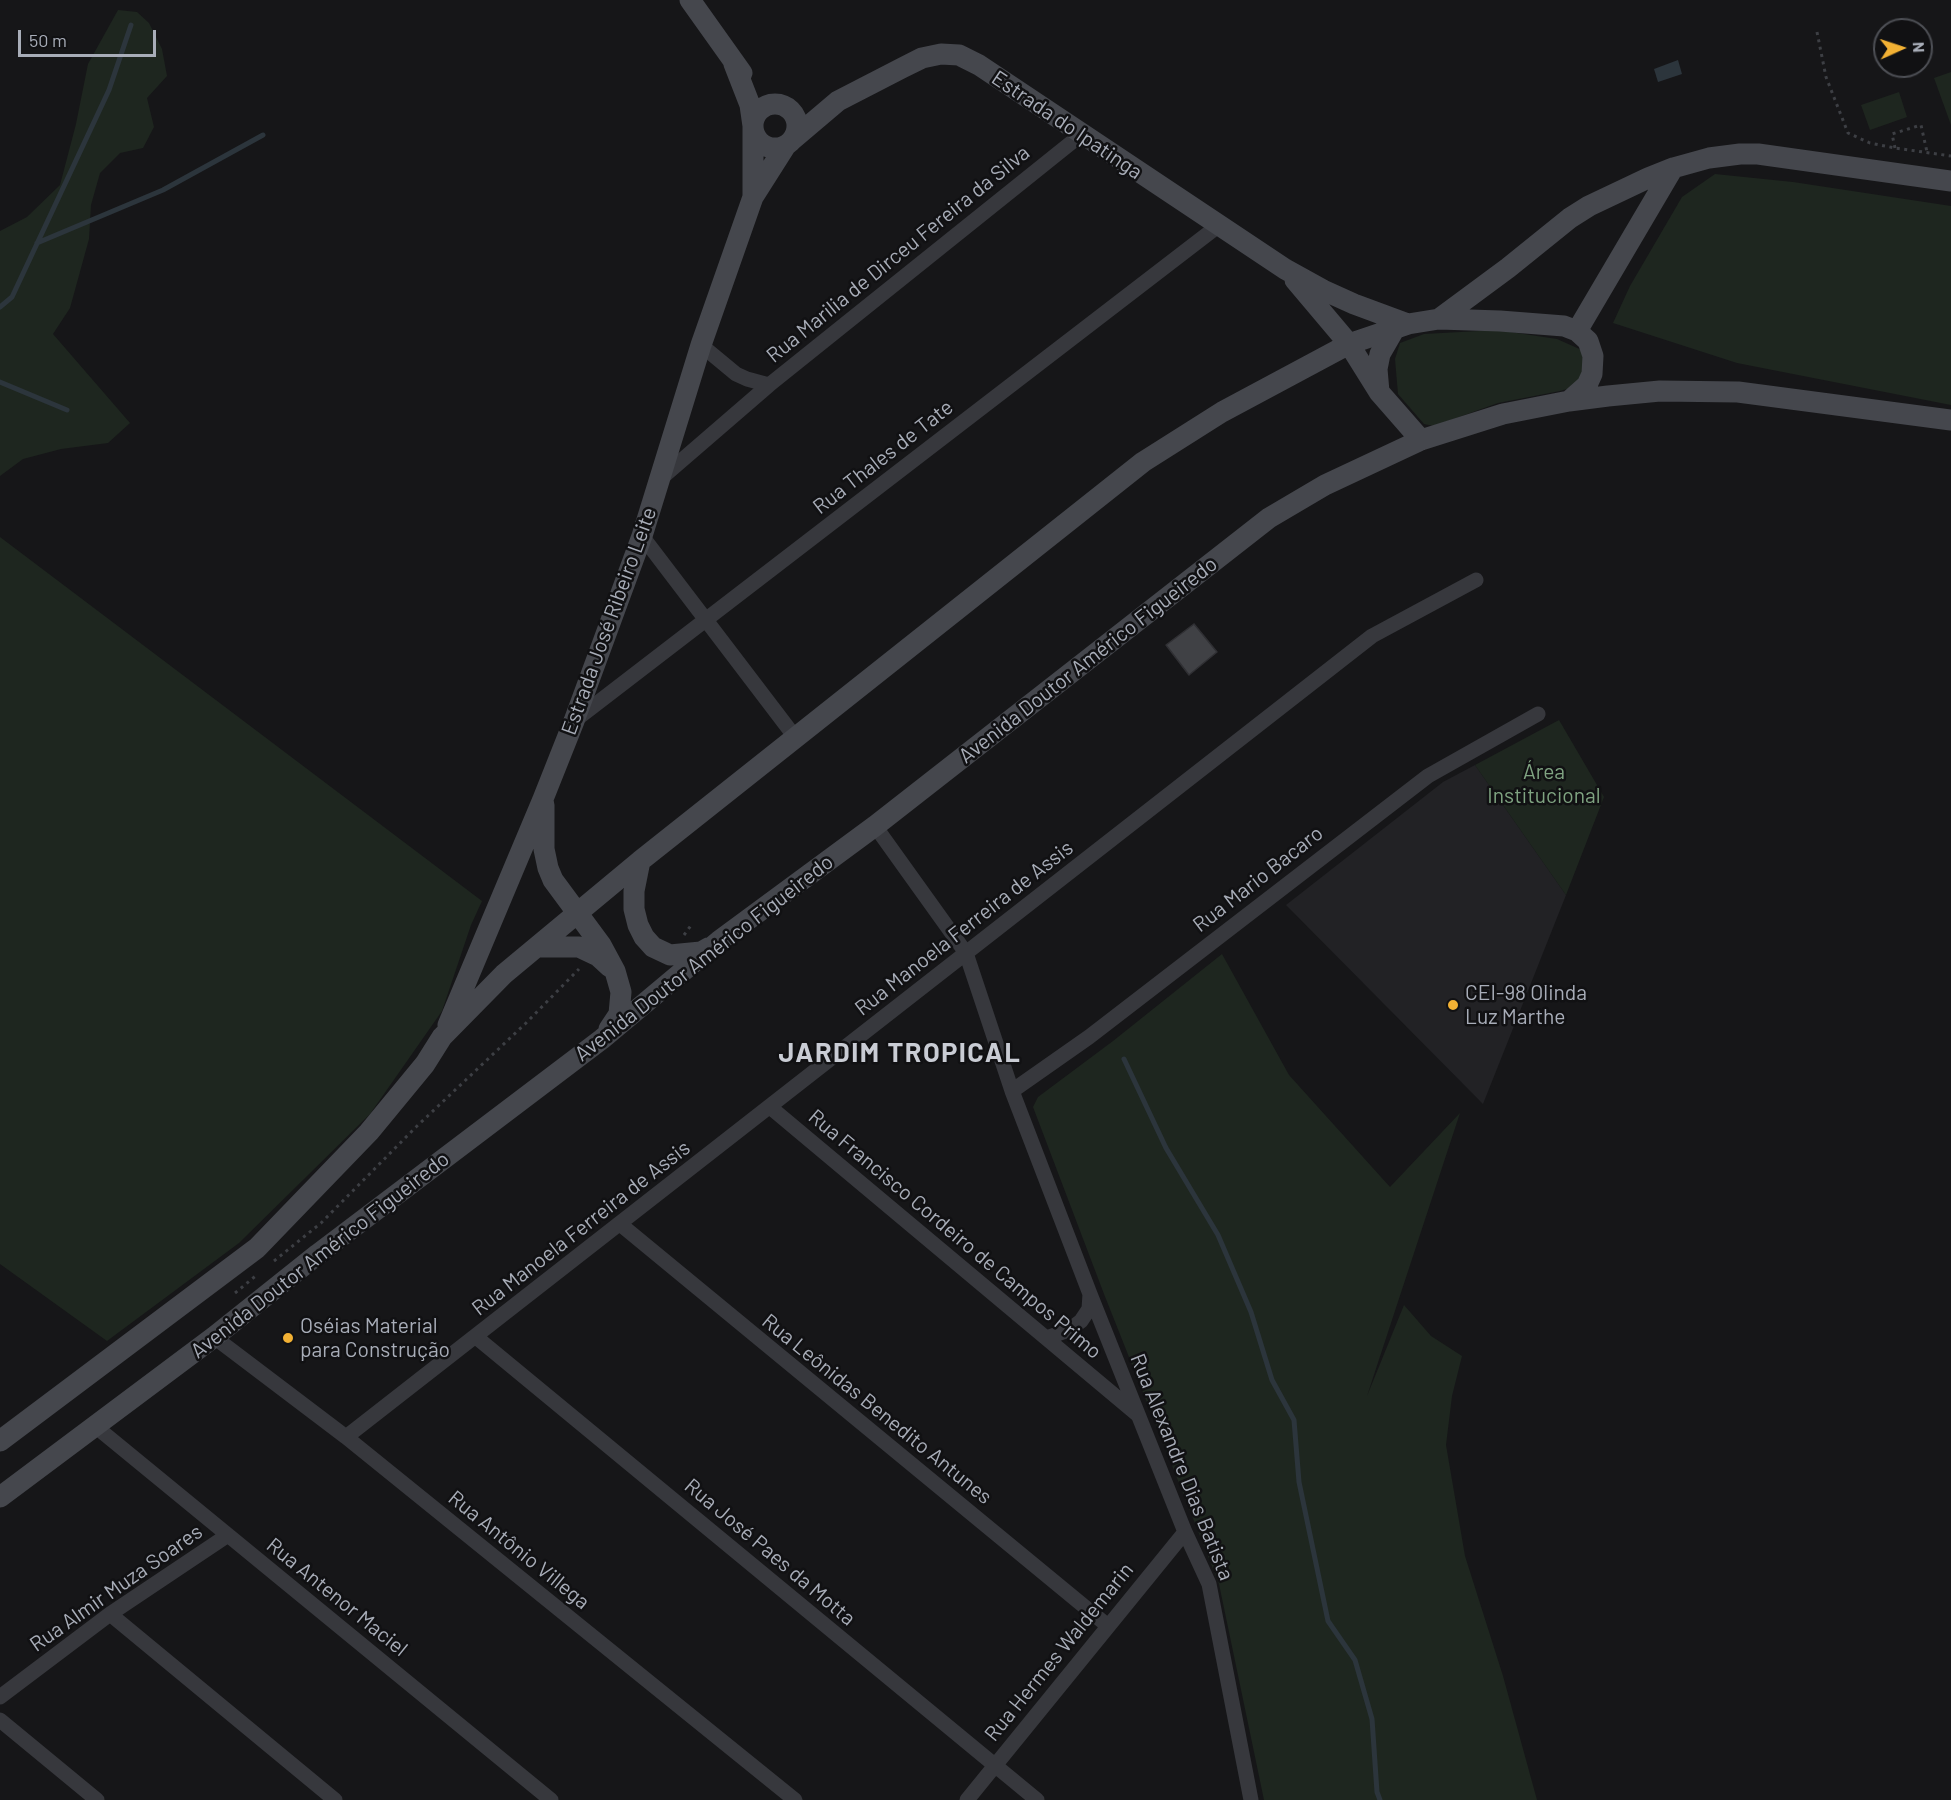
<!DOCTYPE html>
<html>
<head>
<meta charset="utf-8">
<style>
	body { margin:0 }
	#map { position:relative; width:1951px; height:1800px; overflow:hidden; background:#161618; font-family:Barlow,sans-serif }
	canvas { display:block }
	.north { position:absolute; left:1873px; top:18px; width:60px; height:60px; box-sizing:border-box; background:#111113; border:2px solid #4d4f55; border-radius:50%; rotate:87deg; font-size:16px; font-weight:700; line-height:24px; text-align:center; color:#a8adb8 }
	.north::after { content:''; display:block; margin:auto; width:21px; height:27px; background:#f2b134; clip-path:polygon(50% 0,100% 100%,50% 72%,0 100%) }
	.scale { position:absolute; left:18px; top:30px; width:138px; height:27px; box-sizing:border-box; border:3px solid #a8adb8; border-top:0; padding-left:8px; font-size:18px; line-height:21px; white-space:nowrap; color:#a8adb8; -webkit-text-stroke:4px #111113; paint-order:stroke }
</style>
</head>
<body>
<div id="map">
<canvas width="1951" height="1800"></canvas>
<div class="north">N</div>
<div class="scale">50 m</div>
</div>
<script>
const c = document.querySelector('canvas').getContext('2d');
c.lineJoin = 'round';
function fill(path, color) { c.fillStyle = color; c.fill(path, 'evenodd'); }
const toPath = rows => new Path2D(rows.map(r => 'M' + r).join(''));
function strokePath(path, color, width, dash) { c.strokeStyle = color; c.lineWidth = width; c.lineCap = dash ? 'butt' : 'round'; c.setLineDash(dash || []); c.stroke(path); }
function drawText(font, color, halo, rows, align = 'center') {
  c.font = font + ' Barlow,sans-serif'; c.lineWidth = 5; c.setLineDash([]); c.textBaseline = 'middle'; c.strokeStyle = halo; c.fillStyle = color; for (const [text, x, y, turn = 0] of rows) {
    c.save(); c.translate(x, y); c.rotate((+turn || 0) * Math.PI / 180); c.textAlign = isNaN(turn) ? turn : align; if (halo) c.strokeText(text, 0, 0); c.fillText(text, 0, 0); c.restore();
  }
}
fill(toPath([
	[1475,765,1566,895,1483,1104,1286,905,1443,782]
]), '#222225');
fill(toPath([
	[118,10,137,12,149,23,162,49,167,76,147,98,154,127,143,148,120,153,100,173,91,205,89,239,70,308,53,334,130,423,108,443,61,449,23,459,0,476,0,231,27,217,60,185,76,124,88,64],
	[1951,72,1951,125,1934,78],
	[1899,92,1907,117,1870,130,1861,105],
	[1715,174,1793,182,1951,206,1951,405,1737,363,1613,323,1630,286,1682,197],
	[1497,330,1557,339,1584,351,1586,377,1574,387,1560,391,1498,403,1434,426,1424,424,1398,394,1395,359,1400,343,1424,334],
	[0,537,482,901,471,925,442,1011,370,1114,239,1243,107,1341,0,1264],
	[1559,720,1604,797,1566,895,1475,765],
	[1222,954,1289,1075,1390,1187,1460,1113,1367,1396,1404,1305,1431,1336,1462,1356,1452,1396,1446,1445,1465,1556,1503,1676,1537,1800,1264,1800,1219,1584,1104,1294,1033,1107,1038,1097,1113,1041]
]), '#1e261f');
fill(toPath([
	[1678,60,1682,74,1658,82,1654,69]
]), '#2c353c');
strokePath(toPath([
	[37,243,163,190,263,135],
	[0,307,12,297,109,90,131,25],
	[0,382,67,410],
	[1124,1059,1166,1148,1218,1235,1251,1312,1272,1380,1294,1420,1299,1482,1328,1621,1355,1660,1372,1719,1377,1792,1380,1800]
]), '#2c353c', 5);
const building = toPath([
	[1194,624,1217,652,1189,675,1166,645,1194,624]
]);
fill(building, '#404145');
strokePath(building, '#303034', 1.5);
strokePath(toPath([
	[1817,32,1826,77,1848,133,1870,143,1895,148,1951,156],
	[1895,148,1892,134,1921,125,1927,152],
	[684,935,692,924],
	[274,1261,321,1223,416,1127,526,1023,579,969],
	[235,1293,258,1274]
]), '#3d3f44', 3, [3, 4.5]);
strokePath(toPath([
	[701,345,736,374,747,379,769,385],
	[659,480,769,385,1082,134],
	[642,536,795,737],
	[574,721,1218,226],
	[875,826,966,953,1012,1091,1090,1294,1185,1532,1209,1584,1251,1800],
	[1012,1091,1089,1037,1428,776,1538,714],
	[770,1107,1138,1415],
	[620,1224,1108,1626],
	[214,1337,346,1437,795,1800],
	[476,1337,1037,1800],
	[1046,1338,1069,1330,1081,1321,1089,1309,1090,1294],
	[95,1426,551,1800],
	[346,1437,1372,636,1476,580],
	[110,1614,335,1800],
	[0,1697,110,1614,228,1535],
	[0,1720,97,1800],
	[967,1800,1185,1532]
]), '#37383d', 15);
strokePath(toPath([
	[690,0,742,73],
	[734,64,750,105,753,126,753,196],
	'753 126a22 22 0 1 1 44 0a22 22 0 1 1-44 0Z',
	[792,140,838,101,902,68,922,58,941,54,959,55,979,65,1285,269,1323,290,1354,304,1408,324],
	[1295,280,1349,344,1379,392,1421,440],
	[1439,319,1508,268,1570,218,1589,206,1648,178,1673,168,1709,158,1740,154,1758,154,1951,181],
	[1577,331,1673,168],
	[1379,392,1377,369,1380,354,1395,328],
	[544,805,544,849,548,868,553,880,601,945,615,971,621,992,619,1014,609,1029],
	[640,861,634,891,634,909,638,925,644,937,653,947,670,955,701,952,708,948],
	[538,947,579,947,598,956,610,967],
	[448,1025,543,799,574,721,642,536,701,345,753,197,786,145],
	[0,1441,257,1248,369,1132,425,1064,442,1037,504,974,640,861,1143,462,1222,412,1349,344,1408,324,1439,319,1500,321,1564,326,1577,331,1588,341,1593,356,1592,374,1587,385,1569,401],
	[0,1497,214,1337,318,1254,602,1039,719,941,875,826,1269,518,1325,485,1421,440,1503,414,1569,401,1608,396,1660,391,1738,392,1951,420]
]), '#45474d', 21);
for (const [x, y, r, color] of [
	[1453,1005,6,"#f2b134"],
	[288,1338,6,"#f2b134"]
]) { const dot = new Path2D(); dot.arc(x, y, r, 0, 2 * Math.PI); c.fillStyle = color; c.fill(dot); strokePath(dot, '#111113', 2); }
drawText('21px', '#a8adb8', '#111113', [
	["Estrada do Ipatinga",1067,125,34],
	["Rua Marilia de Dirceu Fereira da Silva",898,254,-39],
	["Rua Thales de Tate",883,457,-38],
	["Estrada José Ribeiro Leite",609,621,-70],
	["Avenida Doutor Américo Figueiredo",1088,660,-38],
	["Rua Mario Bacaro",1258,879,-38],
	["Rua Manoela Ferreira de Assis",964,928,-38],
	["Avenida Doutor Américo Figueiredo",704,958,-38],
	["Rua Manoela Ferreira de Assis",581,1228,-38],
	["Rua Francisco Cordeiro de Campos Primo",955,1234,40],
	["Avenida Doutor Américo Figueiredo",320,1255,-38],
	["Rua Leônidas Benedito Antunes",877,1409,39],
	["Rua Alexandre Dias Batista",1182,1467,68],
	["Rua Antônio Villega",519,1550,39],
	["Rua José Paes da Motta",770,1552,40],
	["Rua Almir Muza Soares",116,1588,-35],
	["Rua Antenor Maciel",337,1597,39],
	["Rua Hermes Waldemarin",1059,1652,-51]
]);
drawText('21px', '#7fa381', '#111113', [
	["Área",1544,772],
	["Institucional",1544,796]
]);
drawText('21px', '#a8adb8', '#111113', [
	["CEI-98 Olinda",1465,993],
	["Luz Marthe",1465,1017],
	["Oséias Material",300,1326],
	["para Construção",300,1350]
], 'left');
c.letterSpacing = '1.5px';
drawText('bold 27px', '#c9ccd4', '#111113', [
	["JARDIM TROPICAL",900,1053]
]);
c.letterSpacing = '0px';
</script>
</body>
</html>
